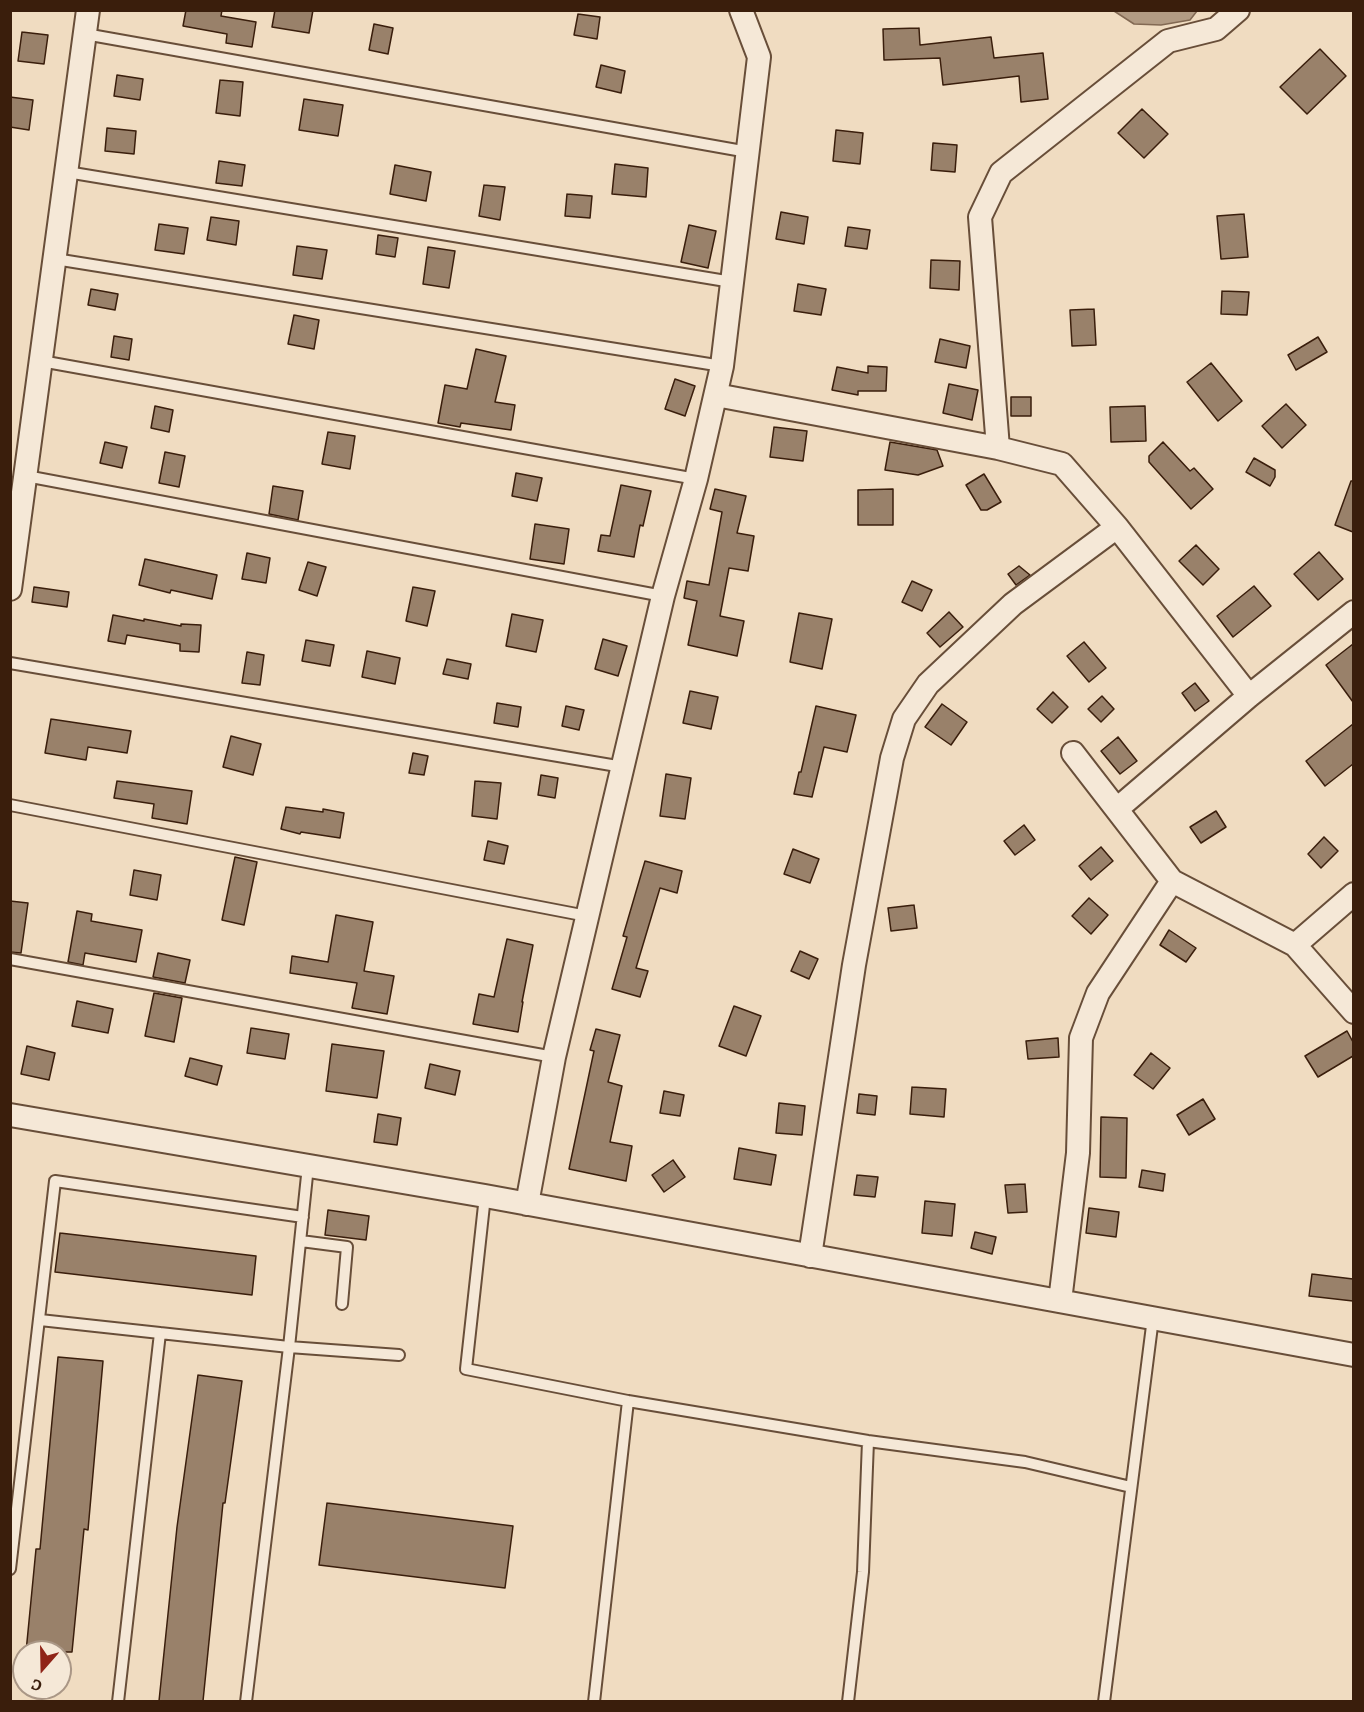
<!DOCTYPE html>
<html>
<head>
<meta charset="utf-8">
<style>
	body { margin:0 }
	#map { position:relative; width:1364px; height:1712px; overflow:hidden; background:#f0dcc1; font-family:Alegreya,serif }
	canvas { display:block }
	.frame { position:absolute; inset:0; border:12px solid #3a1e0c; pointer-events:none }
	.north { position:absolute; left:12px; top:1640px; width:60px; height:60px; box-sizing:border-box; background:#f5e8d7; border:2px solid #aa9786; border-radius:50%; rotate:200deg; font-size:16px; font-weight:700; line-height:24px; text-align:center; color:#3a1e0c }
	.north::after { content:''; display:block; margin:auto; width:21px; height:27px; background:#8f2418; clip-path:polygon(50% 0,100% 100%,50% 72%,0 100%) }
</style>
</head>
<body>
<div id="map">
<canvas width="1364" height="1712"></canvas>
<div class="frame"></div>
<div class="north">С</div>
</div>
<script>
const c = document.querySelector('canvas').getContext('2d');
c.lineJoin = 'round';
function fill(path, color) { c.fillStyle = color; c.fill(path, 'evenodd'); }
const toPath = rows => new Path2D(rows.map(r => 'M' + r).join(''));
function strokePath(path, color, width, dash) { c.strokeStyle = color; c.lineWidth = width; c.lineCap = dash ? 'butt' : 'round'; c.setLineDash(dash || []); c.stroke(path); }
const water = toPath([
	[1114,11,1197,11,1190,20,1161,25,1134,24,1114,11]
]);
fill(water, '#b29b83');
strokePath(water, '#826953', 1.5);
const building = toPath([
	[186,10,222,10,221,16,256,22,252,47,226,43,227,34,183,26,186,10],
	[275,10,313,10,309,33,272,27,275,10],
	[578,14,600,17,597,39,574,35,578,14],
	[374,24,393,28,388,54,369,50,374,24],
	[919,28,920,45,991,37,994,58,1043,53,1048,99,1021,102,1019,76,943,85,940,58,884,60,883,29,919,28],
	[22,32,48,35,44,64,18,61,22,32],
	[1320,49,1346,76,1307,114,1280,87,1320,49],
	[601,65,625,71,621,93,596,87,601,65],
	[117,75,143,79,140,100,114,96,117,75],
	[220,80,243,82,240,116,216,113,220,80],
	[10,97,33,100,29,130,10,127,10,97],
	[304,99,343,105,338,136,299,130,304,99],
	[1142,109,1168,134,1144,158,1118,133,1142,109],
	[107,128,136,131,134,154,105,151,107,128],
	[836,130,863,133,860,164,833,161,836,130],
	[933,143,957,145,955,172,931,170,933,143],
	[219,161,245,165,242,186,216,183,219,161],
	[615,164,648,168,646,197,612,194,615,164],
	[395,165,431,172,426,201,390,194,395,165],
	[484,185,505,187,500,220,479,216,484,185],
	[567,194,592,196,590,218,565,216,567,194],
	[781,212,808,217,804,244,776,239,781,212],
	[1244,214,1248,257,1221,259,1217,216,1244,214],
	[211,217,239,221,236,245,207,240,211,217],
	[159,224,188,228,184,254,155,250,159,224],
	[689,225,716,231,708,268,681,262,689,225],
	[848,227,870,230,867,249,845,246,848,227],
	[378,235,398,238,395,257,376,254,378,235],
	[297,246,327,250,322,279,293,275,297,246],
	[428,247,455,251,449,288,423,284,428,247],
	[931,260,960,261,959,290,930,288,931,260],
	[798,284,826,289,821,315,794,311,798,284],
	[91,289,118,294,115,310,88,305,91,289],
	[1222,291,1249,292,1247,315,1221,314,1222,291],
	[1094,309,1096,345,1072,346,1070,310,1094,309],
	[294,315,319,320,314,349,288,344,294,315],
	[114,336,132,339,129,360,111,357,114,336],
	[1318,337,1327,352,1296,370,1288,355,1318,337],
	[940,339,970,346,966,368,935,362,940,339],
	[476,349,506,356,495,402,515,405,511,430,461,423,460,427,438,423,445,385,467,389,476,349],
	[1211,363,1242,401,1218,421,1187,382,1211,363],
	[868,366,887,367,886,391,858,391,858,395,832,390,837,367,868,373,868,366],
	[675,379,695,386,685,416,665,409,675,379],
	[949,384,978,390,972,420,943,413,949,384],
	[1011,397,1031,397,1031,416,1011,416,1011,397],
	[1286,404,1306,425,1282,448,1262,426,1286,404],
	[155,406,173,410,169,432,151,428,155,406],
	[1145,406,1146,441,1111,442,1110,407,1145,406],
	[774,427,807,431,803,461,770,457,774,427],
	[328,432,355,436,350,469,322,464,328,432],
	[105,442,127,447,122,468,100,463,105,442],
	[890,442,937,450,943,466,918,475,885,470,890,442],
	[1163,442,1190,471,1194,468,1213,489,1191,509,1149,462,1149,456,1163,442],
	[165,452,185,456,179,487,159,483,165,452],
	[1254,458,1275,470,1275,477,1270,486,1246,472,1254,458],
	[516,473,542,478,537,501,512,496,516,473],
	[984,474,1001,502,987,510,981,510,966,485,984,474],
	[1351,481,1353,481,1353,532,1335,525,1351,481],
	[621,485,651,491,643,526,640,525,634,557,598,551,601,535,610,536,621,485],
	[273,486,303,491,298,520,269,514,273,486],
	[715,489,746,496,737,533,754,536,748,571,729,568,720,616,744,621,737,656,688,645,697,601,684,598,687,581,709,585,722,512,710,509,715,489],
	[893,489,893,525,858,525,858,490,893,489],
	[535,524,569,529,564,564,530,559,535,524],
	[1196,545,1219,569,1203,585,1179,561,1196,545],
	[1319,552,1343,579,1318,600,1294,574,1319,552],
	[247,553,270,558,266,583,242,579,247,553],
	[145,559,217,575,212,599,171,590,170,593,139,585,145,559],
	[308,562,326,567,317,596,299,590,308,562],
	[1019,566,1030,575,1016,585,1008,574,1019,566],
	[912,581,932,590,922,611,902,602,912,581],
	[1254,586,1271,606,1233,637,1217,616,1254,586],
	[34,587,69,592,67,607,32,602,34,587],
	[413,587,435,591,427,626,406,621,413,587],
	[949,612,963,627,940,647,927,633,949,612],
	[799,613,832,619,822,669,790,662,799,613],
	[512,614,543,620,536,652,506,646,512,614],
	[113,615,144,621,144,619,181,626,181,624,201,625,199,652,180,651,180,644,127,635,125,644,108,641,113,615],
	[603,639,627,646,618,676,595,669,603,639],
	[306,640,334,645,330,666,302,661,306,640],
	[1084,642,1106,668,1089,682,1067,656,1084,642],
	[1353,644,1353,702,1326,665,1353,644],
	[367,651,400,658,395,684,362,677,367,651],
	[247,652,264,655,260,685,242,683,247,652],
	[447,659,471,664,468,679,443,674,447,659],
	[1195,683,1209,701,1195,711,1182,693,1195,683],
	[690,691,718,697,711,729,683,723,690,691],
	[1053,692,1068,707,1052,723,1037,709,1053,692],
	[1102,696,1114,709,1101,722,1088,709,1102,696],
	[497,703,521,707,518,727,494,723,497,703],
	[942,704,967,722,951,745,925,727,942,704],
	[566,706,584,710,579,730,562,726,566,706],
	[816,706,856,715,847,752,824,747,812,797,794,794,799,772,801,772,816,706],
	[51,719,131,731,127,753,88,747,86,760,45,753,51,719],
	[1353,724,1353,764,1325,786,1306,761,1353,724],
	[231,736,261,744,253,775,223,767,231,736],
	[1118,737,1137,761,1120,774,1101,751,1118,737],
	[413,753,428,756,424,775,409,773,413,753],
	[666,774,691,778,685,819,660,816,666,774],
	[541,775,558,778,555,798,538,795,541,775],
	[117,781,192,791,187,824,152,818,154,804,114,798,117,781],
	[475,781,501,783,497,819,472,816,475,781],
	[286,807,323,812,323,809,344,813,340,838,301,832,300,834,281,829,286,807],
	[1216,811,1226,827,1201,843,1190,827,1216,811],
	[1024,825,1035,840,1015,855,1004,841,1024,825],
	[1324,837,1338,851,1321,868,1308,854,1324,837],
	[488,841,508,846,504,864,484,860,488,841],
	[1101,847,1113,861,1091,880,1079,866,1101,847],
	[793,849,819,859,810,883,784,874,793,849],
	[235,857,257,862,244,925,222,920,235,857],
	[645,861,682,871,677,893,660,888,636,968,648,971,640,997,612,989,627,937,623,936,645,861],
	[134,870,161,875,157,900,130,895,134,870],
	[1089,898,1108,915,1091,934,1072,916,1089,898],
	[10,901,28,903,21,953,10,952,10,901],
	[914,905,917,928,891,931,888,908,914,905],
	[77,911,92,914,91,921,142,930,136,962,85,953,83,965,68,962,77,911],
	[336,915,373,922,364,971,394,976,387,1014,352,1008,357,983,290,973,292,956,328,962,336,915],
	[1169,930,1196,948,1186,962,1160,945,1169,930],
	[507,939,533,945,522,1002,523,1002,518,1032,473,1024,479,994,494,997,507,939],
	[800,951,818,959,809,979,791,971,800,951],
	[158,953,190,960,185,983,153,977,158,953],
	[154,993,182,998,174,1042,145,1036,154,993],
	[77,1001,113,1009,108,1033,72,1026,77,1001],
	[734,1006,761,1016,746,1056,719,1046,734,1006],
	[251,1028,289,1034,285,1059,247,1053,251,1028],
	[596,1029,620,1035,608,1082,622,1086,610,1142,632,1146,626,1181,569,1169,594,1051,590,1050,596,1029],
	[1347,1031,1353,1042,1353,1056,1318,1077,1305,1056,1347,1031],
	[1058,1038,1059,1057,1028,1059,1026,1041,1058,1038],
	[332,1044,384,1051,377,1098,326,1091,332,1044],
	[27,1046,55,1053,49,1080,21,1074,27,1046],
	[1151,1053,1170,1068,1153,1089,1134,1075,1151,1053],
	[190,1058,222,1066,217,1085,185,1076,190,1058],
	[430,1064,460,1071,455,1095,425,1088,430,1064],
	[912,1087,946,1089,944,1117,910,1114,912,1087],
	[664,1091,684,1095,680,1116,660,1113,664,1091],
	[859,1094,877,1096,875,1115,857,1113,859,1094],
	[1203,1099,1215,1119,1189,1135,1177,1115,1203,1099],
	[779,1103,805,1106,802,1135,776,1133,779,1103],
	[378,1114,401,1118,397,1145,374,1142,378,1114],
	[1101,1117,1127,1118,1126,1178,1100,1177,1101,1117],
	[739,1148,776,1155,771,1185,734,1179,739,1148],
	[673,1160,685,1177,664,1192,652,1175,673,1160],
	[1142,1170,1165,1174,1163,1191,1139,1187,1142,1170],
	[857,1175,878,1177,875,1197,854,1195,857,1175],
	[1025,1184,1027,1212,1008,1213,1005,1185,1025,1184],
	[925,1201,955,1204,952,1236,922,1233,925,1201],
	[1089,1208,1119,1212,1116,1237,1086,1233,1089,1208],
	[328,1210,369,1216,366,1240,325,1235,328,1210],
	[975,1232,996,1237,992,1254,971,1248,975,1232],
	[60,1233,256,1256,252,1295,55,1272,60,1233],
	[1312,1274,1353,1279,1353,1301,1309,1296,1312,1274],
	[58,1357,103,1361,88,1530,84,1529,72,1652,26,1652,36,1549,40,1549,58,1357],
	[198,1375,242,1381,225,1503,223,1503,203,1701,159,1701,177,1527,198,1375],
	[327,1503,513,1526,505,1588,319,1565,327,1503]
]);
fill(building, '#99816a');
strokePath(building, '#3a1e0c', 1.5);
const service = toPath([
	[85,34,748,152],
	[67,172,732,282],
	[55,259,722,366],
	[41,361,696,479],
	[26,476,663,596],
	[10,663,623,767],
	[10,805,587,916],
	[10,959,554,1057],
	[485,1196,466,1369,628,1401,868,1441,1025,1462,1131,1487],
	[301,1241,347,1247,342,1304],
	[40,1320,289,1347,399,1355],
	[10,1569,55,1181,303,1217],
	[118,1702,160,1333],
	[246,1702,289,1347,308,1166],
	[594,1702,628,1401],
	[848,1702,863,1572,868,1441],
	[1104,1702,1153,1318]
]);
const minor = toPath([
	[716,395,998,448,1062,464,1117,527,1249,696],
	[998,448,980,217,1001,173,1168,41,1216,29,1238,10],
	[10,589,88,10],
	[1073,753,1172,881,1295,945,1354,1012],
	[1117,809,1249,696,1354,612],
	[1295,945,1354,894],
	[10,1115,485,1196,1354,1355],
	[527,1204,554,1057,663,596,696,479,722,366,759,57,741,10],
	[810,1256,854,965,892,758,904,719,928,684,1013,604,1117,527],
	[1060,1301,1078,1153,1081,1038,1098,993,1172,881]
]);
strokePath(service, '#684e39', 14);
strokePath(minor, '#684e39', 26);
strokePath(service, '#f5e8d7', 10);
strokePath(minor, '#f5e8d7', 22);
</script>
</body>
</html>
